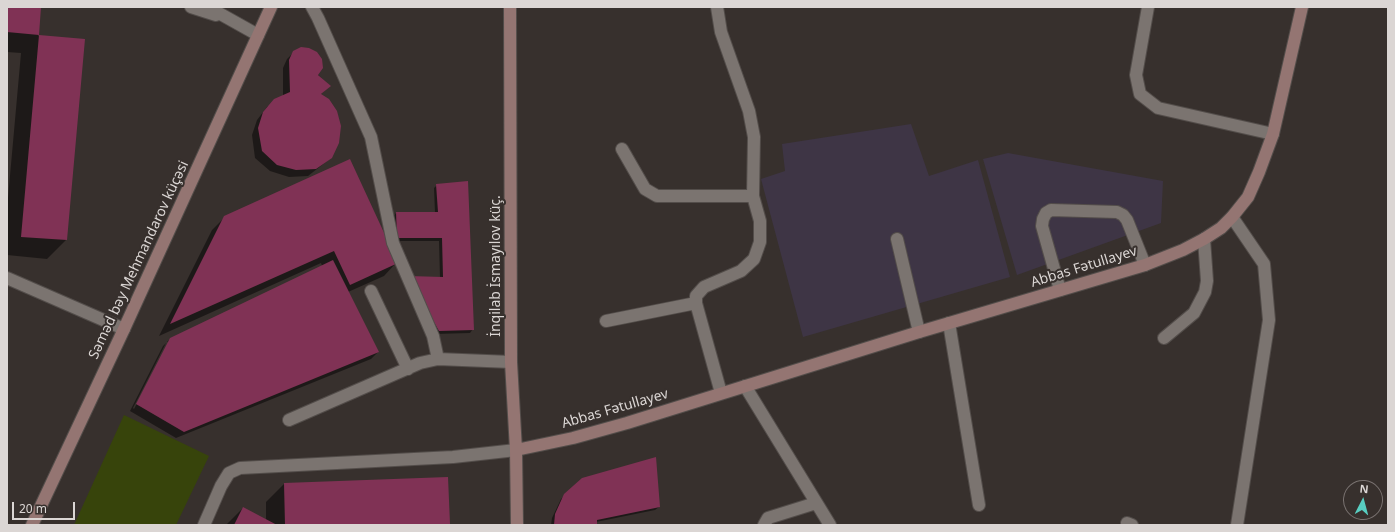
<!DOCTYPE html>
<html>
<head>
<meta charset="utf-8">
<style>
	body { margin:0 }
	#map { position:relative; width:1395px; height:532px; overflow:hidden; background:#37302d; font-family:"Noto Sans",sans-serif }
	canvas { display:block }
	.frame { position:absolute; inset:0; border:8px solid #dbd6d4; pointer-events:none }
	.north { position:absolute; left:1343px; top:480px; width:40px; height:40px; box-sizing:border-box; background:#37302d; border:1px solid #797270; border-radius:50%; rotate:6deg; font-size:11px; font-weight:700; line-height:16px; text-align:center; color:#dbd6d4 }
	.north::after { content:''; display:block; margin:auto; width:14px; height:18px; background:#58cec1; clip-path:polygon(50% 0,100% 100%,50% 72%,0 100%) }
	.scale { position:absolute; left:12px; top:502px; width:63px; height:18px; box-sizing:border-box; border:2px solid #dbd6d4; border-top:0; padding-left:5px; font-size:12px; line-height:14px; white-space:nowrap; color:#dbd6d4; -webkit-text-stroke:3px #37302d; paint-order:stroke }
</style>
</head>
<body>
<div id="map">
<canvas width="1395" height="532"></canvas>
<div class="frame"></div>
<div class="north">N</div>
<div class="scale">20 m</div>
</div>
<script>
const c = document.querySelector('canvas').getContext('2d');
c.lineJoin = 'round';
function fill(path, color) { c.fillStyle = color; c.fill(path, 'evenodd'); }
const toPath = rows => new Path2D(rows.map(r => 'M' + r).join(''));
function strokePath(path, color, width, dash) { c.strokeStyle = color; c.lineWidth = width; c.lineCap = dash ? 'butt' : 'round'; c.setLineDash(dash || []); c.stroke(path); }
function drawText(font, color, halo, rows, align = 'center') {
  c.font = font + ' "Noto Sans",sans-serif'; c.lineWidth = 4; c.setLineDash([]); c.textBaseline = 'middle'; c.strokeStyle = halo; c.fillStyle = color; for (const [text, x, y, turn = 0] of rows) {
    c.save(); c.translate(x, y); c.rotate((+turn || 0) * Math.PI / 180); c.textAlign = isNaN(turn) ? turn : align; if (halo) c.strokeText(text, 0, 0); c.fillText(text, 0, 0); c.restore();
  }
}
fill(toPath([
	[911,124,929,176,978,160,1010,277,803,337,761,179,785,171,782,144],
	[1008,153,1163,181,1161,223,1017,275,983,159]
]), '#3e3545');
fill(toPath([
	[124,415,209,456,176,525,74,525]
]), '#37440b');
fill(toPath([
	[7,7,40,7,38,36,84,40,66,240,47,259,7,255,7,209,21,53,7,52],
	[294,52,330,86,320,95,331,158,308,176,289,177,270,171,255,158,252,135,257,120,267,107,283,96,283,68,287,59],
	[437,185,473,329,470,333,435,334,406,280,440,278,439,241,394,241,393,217,396,213,435,213,434,188],
	[225,217,396,263,384,276,348,292,378,352,371,359,176,438,130,411,163,346,166,343,133,408,134,409,169,342,167,342,170,339,322,266,321,263,159,336,212,230],
	[582,479,659,507,655,510,596,522,596,525,551,525,552,518,561,499],
	[284,484,449,524,226,525,243,508,266,520,266,502]
]), '#0007');
fill(toPath([
	[7,7,41,7,39,35,7,32],
	[39,35,85,39,67,240,21,237],
	[301,47,309,48,317,52,322,59,323,68,318,75,331,86,321,94,329,99,337,111,341,126,339,143,332,158,316,169,296,170,277,165,262,151,258,128,263,112,274,99,290,92,289,60,293,51],
	[350,159,398,263,350,285,334,251,170,324,224,216],
	[468,181,474,330,439,331,408,276,443,277,442,238,397,238,396,212,438,212,436,184],
	[333,260,379,352,184,432,136,404,170,338],
	[656,457,660,507,597,520,597,525,554,525,555,514,564,494,582,478],
	[448,477,450,524,285,525,284,483],
	[243,507,277,525,234,525]
]), '#803255');
const lane = toPath([
	[191,7,216,15],
	[208,7,258,35],
	[312,7,318,18,371,137,393,243,433,336,438,359],
	[1148,7,1136,75,1140,94,1158,108,1273,134],
	[897,239,919,332],
	[7,278,124,329],
	[1060,290,1042,226,1043,219,1046,213,1051,210,1117,212,1123,215,1127,220,1145,265],
	[371,291,408,369],
	[1164,338,1194,313,1205,292,1207,281,1204,239],
	[289,420,420,363,438,359,511,362],
	[204,525,221,486,229,473,240,468,453,457,516,450]
]);
const street = toPath([
	[717,7,721,32,749,111,754,137,753,196,760,221,760,242,754,259,741,271,704,287,696,296,696,303,721,393],
	[622,149,645,189,657,196,753,196],
	[1232,217,1264,264,1269,320,1237,525],
	[606,321,696,303],
	[949,323,979,505],
	[745,386,830,525],
	[1127,523,1132,525],
	[764,525,768,518,816,503]
]);
const secondary = toPath([
	[510,7,511,362,516,450,517,525],
	[516,450,573,438,627,423,919,332,1145,265,1183,250,1204,239,1221,228,1232,217,1248,197,1259,172,1273,134,1302,7],
	[32,525,124,329,271,7]
]);
strokePath(lane, '#534d4a', 14);
strokePath(street, '#534d4a', 14);
strokePath(secondary, '#534d4a', 14);
strokePath(lane, '#7b7470', 12);
strokePath(street, '#7b7470', 12);
strokePath(secondary, '#947572', 12);
drawText('14px', '#dbd6d4', '#37302d', [
	["Səməd bəy Mehmandarov küçəsi",139,260,-65],
	["İnqilab İsmayılov küç.",496,266,-90],
	["Abbas Fətullayev",1084,267,-17],
	["Abbas Fətullayev",615,409,-16]
]);
</script>
</body>
</html>
